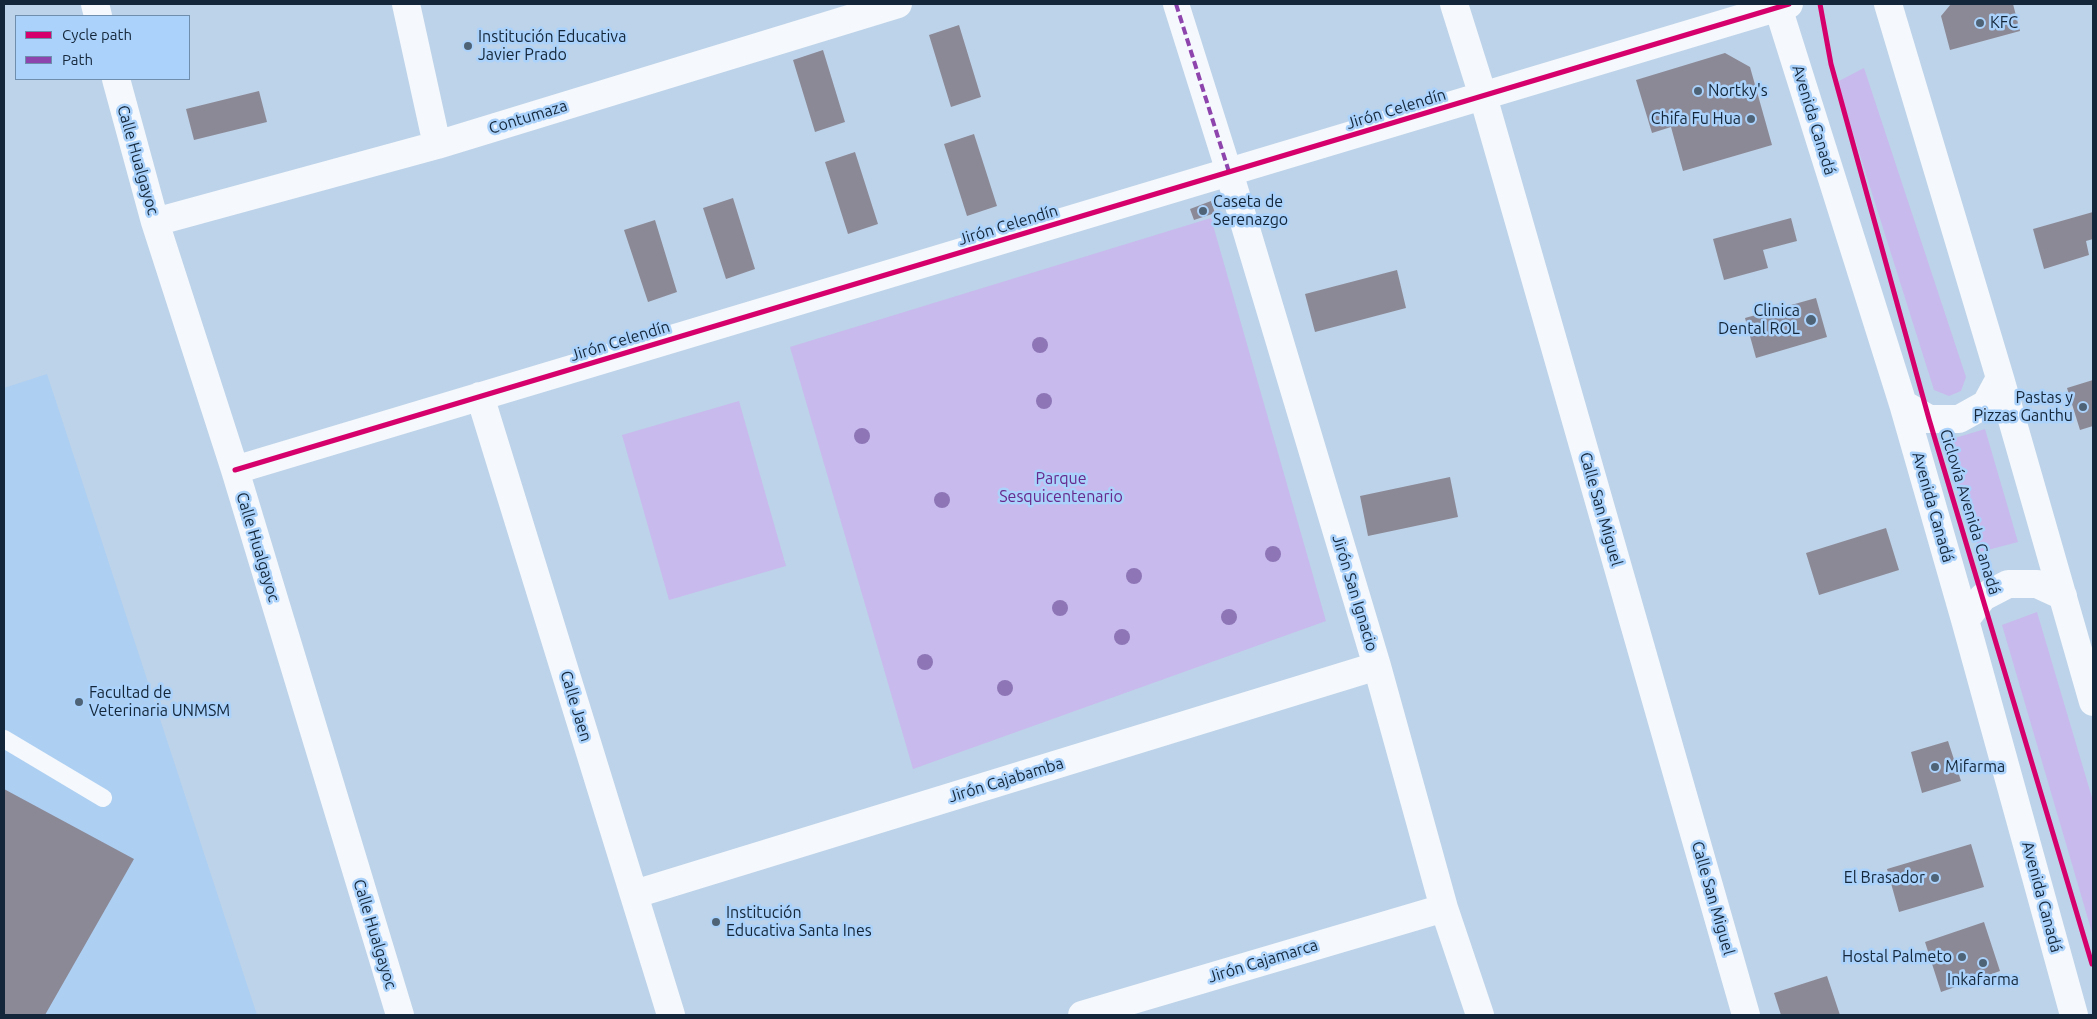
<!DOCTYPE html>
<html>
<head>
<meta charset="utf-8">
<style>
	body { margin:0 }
	#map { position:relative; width:2097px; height:1019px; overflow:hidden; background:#bdd3e9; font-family:Ubuntu,sans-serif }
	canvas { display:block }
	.frame { position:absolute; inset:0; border:5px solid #14273a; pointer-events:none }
	.legend { position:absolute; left:15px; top:15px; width:175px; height:65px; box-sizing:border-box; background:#abd2fb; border:1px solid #6f8eae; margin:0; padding:6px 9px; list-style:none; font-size:15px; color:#14273a }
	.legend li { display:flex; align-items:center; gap:10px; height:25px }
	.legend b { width:25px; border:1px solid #6f8eae }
</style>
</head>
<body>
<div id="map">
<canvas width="2097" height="1019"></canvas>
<div class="frame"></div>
<ul class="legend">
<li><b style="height:6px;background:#d6006c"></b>Cycle path</li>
<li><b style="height:6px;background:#8e44ad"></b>Path</li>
</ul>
</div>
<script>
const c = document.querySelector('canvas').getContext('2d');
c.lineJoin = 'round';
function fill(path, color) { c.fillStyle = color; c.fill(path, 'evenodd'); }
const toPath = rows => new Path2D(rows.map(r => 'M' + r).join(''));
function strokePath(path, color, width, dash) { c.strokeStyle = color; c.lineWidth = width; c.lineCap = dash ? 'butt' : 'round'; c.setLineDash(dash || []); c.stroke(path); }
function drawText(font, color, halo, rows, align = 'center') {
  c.font = font + ' Ubuntu,sans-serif'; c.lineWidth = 5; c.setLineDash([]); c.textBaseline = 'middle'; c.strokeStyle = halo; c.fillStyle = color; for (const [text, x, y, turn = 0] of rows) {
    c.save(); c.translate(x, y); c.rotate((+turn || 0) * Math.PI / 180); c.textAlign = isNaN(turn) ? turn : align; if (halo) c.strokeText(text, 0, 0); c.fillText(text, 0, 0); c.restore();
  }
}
fill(toPath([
	[47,374,257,1015,4,1015,4,388]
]), '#adcff2');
fill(toPath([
	[1864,68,1966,377,1961,391,1949,396,1934,390,1837,82],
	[1211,218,1326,621,913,769,790,347],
	[739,401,786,566,669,600,622,435],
	[1985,429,2018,542,1980,552,1945,441],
	[2037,612,2093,801,2093,936,2002,625]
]), '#c8baed');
fill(toPath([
	[1951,4,2013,4,2020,31,1950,50,1941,16],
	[959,25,981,97,951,107,929,35],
	[823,50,845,122,815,132,793,60],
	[1725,53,1750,67,1772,145,1683,171,1671,127,1652,133,1636,80],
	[259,91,267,122,194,140,186,109],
	[974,134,997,206,967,216,944,144],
	[855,152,878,224,848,234,825,162],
	[733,198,755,269,726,279,703,208],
	[1211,201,1215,213,1194,220,1190,209],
	[2093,212,2093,239,2086,241,2089,255,2044,269,2033,229],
	[1791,218,1797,241,1763,250,1768,268,1724,280,1713,239],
	[655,220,677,292,648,302,624,230],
	[1397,270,1406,308,1315,332,1305,294],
	[1816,298,1827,337,1756,358,1745,318],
	[2093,380,2093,426,2080,430,2067,388],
	[1450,477,1458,517,1368,536,1360,496],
	[1886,528,1899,570,1819,595,1806,553],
	[1948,741,1961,781,1922,793,1911,752],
	[4,789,134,859,45,1015,4,1015],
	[1971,844,1984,887,1899,912,1887,869],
	[1984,922,2000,971,1941,992,1925,942],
	[1827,976,1840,1015,1781,1015,1774,993]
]), '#8c8996');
strokePath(toPath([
	[4,739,103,798]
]), '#f5f8fc', 18);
strokePath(toPath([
	[1176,4,1229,172]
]), '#f5f8fc', 26);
strokePath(toPath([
	[95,4,98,16],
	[406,4,437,145],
	[1454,4,1483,96,1746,1015],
	[116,79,155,222,235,470,400,1015],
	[1229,172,1377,666,1444,908,1480,1015],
	[155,222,437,145,898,4],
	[480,396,671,1015],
	[235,470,1789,4],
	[635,894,1377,666],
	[1082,1015,1444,908]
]), '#f5f8fc', 28);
strokePath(toPath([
	[1777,4,1903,404,1965,620,2074,1015],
	[1888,4,2000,378,2093,702],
	[1903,404,1929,419,1959,419,1986,404,2000,378],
	[1965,620,1983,597,2008,584,2037,584,2063,596]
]), '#f5f8fc', 28);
strokePath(toPath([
	[1176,4,1229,172]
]), '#8e44ad', 4, [8, 4]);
strokePath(toPath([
	[1820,4,1831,64,1929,419,2092,964],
	[235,470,1789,4]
]), '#d6006c', 5);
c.fillStyle = '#8e76b6';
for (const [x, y] of [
	[1040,345],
	[1044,401],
	[862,436],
	[942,500],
	[1273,554],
	[1134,576],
	[1060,608],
	[1229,617],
	[1122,637],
	[925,662],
	[1005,688]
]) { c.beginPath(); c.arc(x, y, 8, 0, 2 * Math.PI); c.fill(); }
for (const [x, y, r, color] of [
	[1980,23,5,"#4f6377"],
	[468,46,5,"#4f6377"],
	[1698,91,5,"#4f6377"],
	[1751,119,5,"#4f6377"],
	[1203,211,5,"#4f6377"],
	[1811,320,6,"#4f6377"],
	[2083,407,5,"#4f6377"],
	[79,702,5,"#4f6377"],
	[1935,767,5,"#4f6377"],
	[1935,878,5,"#4f6377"],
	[716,922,5,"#4f6377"],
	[1962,957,5,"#4f6377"],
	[1983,963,5,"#4f6377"]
]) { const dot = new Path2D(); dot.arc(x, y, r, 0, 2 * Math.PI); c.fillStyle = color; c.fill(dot); strokePath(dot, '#abd2fb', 2); }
drawText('16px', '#14273a', '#abd2fb', [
	["KFC",1990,23],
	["Institución Educativa",478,37],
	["Javier Prado",478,55],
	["Nortky's",1708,91],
	["Chifa Fu Hua",1741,119,"right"],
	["Caseta de",1213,202],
	["Serenazgo",1213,220],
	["Clinica",1800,311,"right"],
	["Dental ROL",1800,329,"right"],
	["Pastas y",2073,398,"right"],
	["Pizzas Ganthu",2073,416,"right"],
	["Facultad de",89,693],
	["Veterinaria UNMSM",89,711],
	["Mifarma",1945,767],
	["El Brasador",1925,878,"right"],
	["Institución",726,913],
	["Educativa Santa Ines",726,931],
	["Hostal Palmeto",1952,957,"right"],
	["Inkafarma",1983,980,"center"]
], 'left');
drawText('16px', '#14273a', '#abd2fb', [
	["Jirón Celendín",1396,109,-17],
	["Contumaza",528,117,-17],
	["Avenida Canadá",1814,120,73],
	["Calle Hualgayoc",138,160,74],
	["Jirón Celendín",1008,225,-17],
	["Jirón Celendín",620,341,-17],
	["Avenida Canadá",1933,507,74],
	["Calle San Miguel",1601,509,74],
	["Ciclovía Avenida Canadá",1970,512,73],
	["Calle Hualgayoc",258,547,73],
	["Jirón San Ignacio",1355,593,73],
	["Calle Jaen",576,706,73],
	["Jirón Cajabamba",1006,780,-17],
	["Avenida Canadá",2042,897,75],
	["Calle San Miguel",1713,898,74],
	["Calle Hualgayoc",375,934,73],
	["Jirón Cajamarca",1263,961,-17]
]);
drawText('16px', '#67298c', '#abd2fb', [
	["Parque",1061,479],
	["Sesquicentenario",1061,497]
]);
</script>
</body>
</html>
